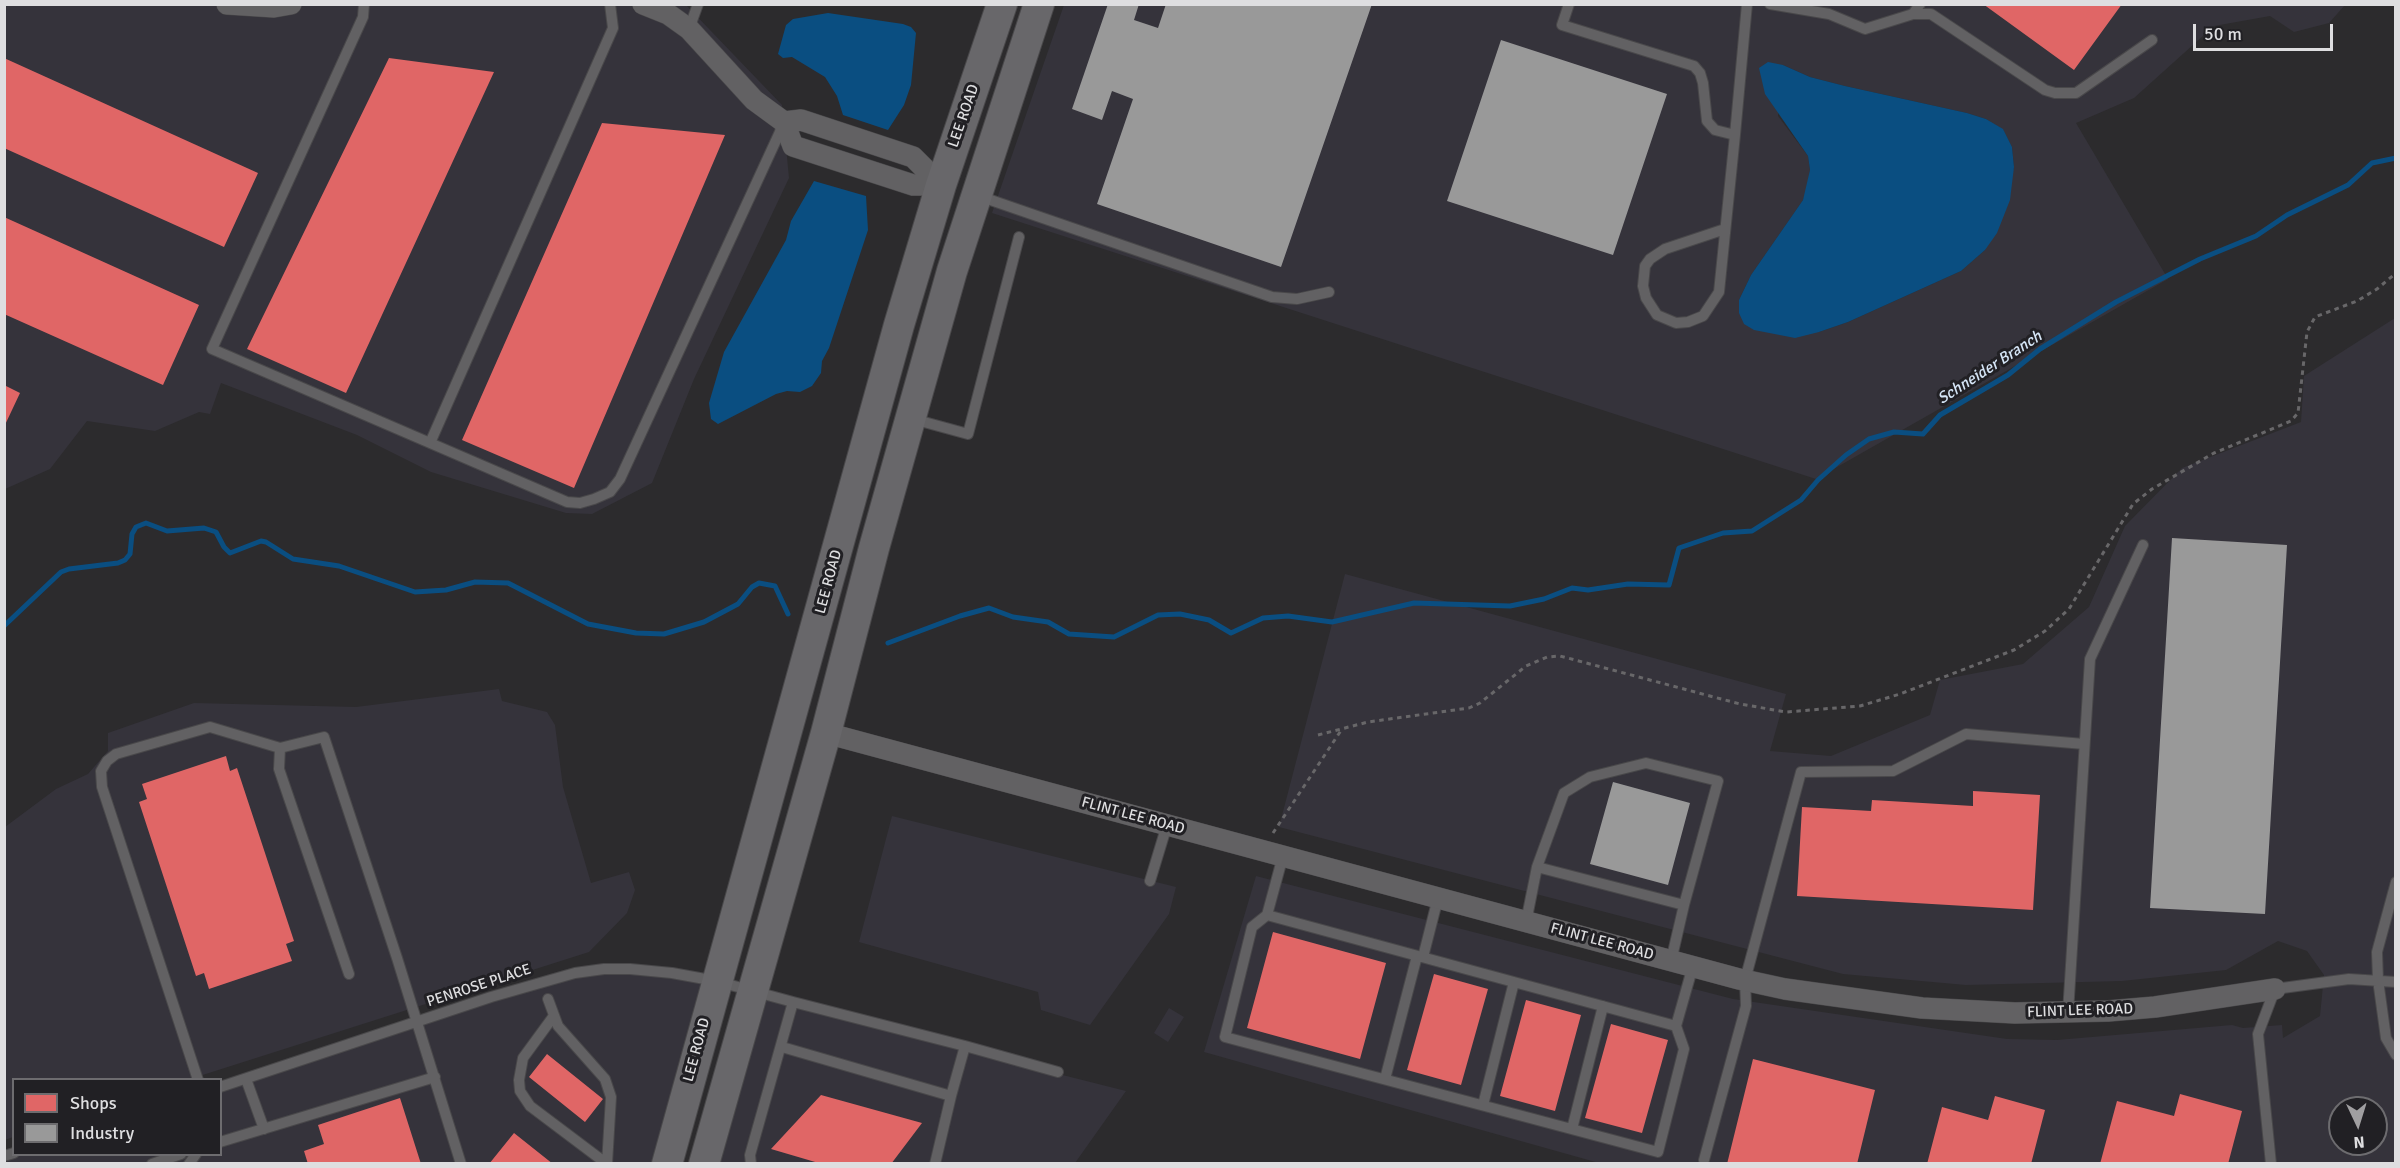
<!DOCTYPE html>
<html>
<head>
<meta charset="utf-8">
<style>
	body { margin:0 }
	#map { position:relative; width:2400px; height:1168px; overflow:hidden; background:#2c2b2d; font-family:Signika,sans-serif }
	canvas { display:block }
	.frame { position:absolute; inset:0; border:6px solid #dedee0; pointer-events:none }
	.legend { position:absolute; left:12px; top:1078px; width:210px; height:78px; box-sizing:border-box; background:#212024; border:2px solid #6d6c6f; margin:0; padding:8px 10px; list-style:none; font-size:18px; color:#dedee0 }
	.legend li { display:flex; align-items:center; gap:12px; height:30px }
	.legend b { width:30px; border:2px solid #6d6c6f }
	.north { position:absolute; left:2328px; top:1096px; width:60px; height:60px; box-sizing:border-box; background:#212024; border:2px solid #6d6c6f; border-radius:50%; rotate:176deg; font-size:16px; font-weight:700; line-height:24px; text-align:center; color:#dedee0 }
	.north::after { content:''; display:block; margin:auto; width:21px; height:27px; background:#a09fa1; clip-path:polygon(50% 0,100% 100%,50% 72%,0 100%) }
	.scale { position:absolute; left:2193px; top:24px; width:140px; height:27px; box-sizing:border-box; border:3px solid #dedee0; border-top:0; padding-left:8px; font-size:18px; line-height:21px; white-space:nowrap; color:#dedee0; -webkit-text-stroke:4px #212024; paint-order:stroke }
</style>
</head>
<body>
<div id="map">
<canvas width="2400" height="1168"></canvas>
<div class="frame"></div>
<ul class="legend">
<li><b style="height:16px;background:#e06666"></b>Shops</li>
<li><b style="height:16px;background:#999"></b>Industry</li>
</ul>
<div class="north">N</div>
<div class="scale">50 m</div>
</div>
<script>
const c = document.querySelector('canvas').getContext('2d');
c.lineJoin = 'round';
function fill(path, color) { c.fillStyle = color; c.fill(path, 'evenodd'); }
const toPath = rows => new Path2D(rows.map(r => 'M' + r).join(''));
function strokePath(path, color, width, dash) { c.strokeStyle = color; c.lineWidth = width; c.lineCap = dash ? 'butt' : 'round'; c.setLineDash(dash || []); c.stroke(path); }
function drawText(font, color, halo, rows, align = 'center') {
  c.font = font + ' Signika,sans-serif'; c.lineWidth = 6; c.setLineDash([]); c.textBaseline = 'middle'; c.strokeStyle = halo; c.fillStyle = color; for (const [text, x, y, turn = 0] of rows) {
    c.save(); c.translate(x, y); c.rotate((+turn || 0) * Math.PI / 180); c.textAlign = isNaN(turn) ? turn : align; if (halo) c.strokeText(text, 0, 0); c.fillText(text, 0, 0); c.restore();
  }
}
fill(toPath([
	[5,5,686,5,782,105,789,178,694,379,652,483,592,514,566,513,431,472,357,435,221,383,210,414,199,412,155,431,87,421,50,469,5,489],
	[1064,5,2345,5,2329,23,2294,32,2270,16,2214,26,2134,98,2076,123,2168,279,1816,479,992,213],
	[1783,65,1810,77,1845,86,1967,113,1986,119,2003,130,2012,147,2014,167,1985,250,1961,271,1848,322,1819,332,1739,300,1751,275,1803,200,1809,185,1810,170,1808,156,1778,116],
	[2395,318,2395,1163,1599,1163,1204,1052,1256,876,1733,999,2007,1039,2057,1040,2232,1025,2243,1028,2282,1025,2283,1038,2320,1016,2324,975,2307,951,2278,941,2226,970,2122,981,1966,985,1843,974,1279,827,1345,574,1786,694,1770,751,1831,756,1930,715,1940,680,2023,664,2089,607,2125,526,2182,468,2301,422,2304,376],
	[2340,1108,2376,1108,2376,1144,2340,1144],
	[499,689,502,701,547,712,555,725,563,787,591,883,629,872,635,890,627,913,589,952,190,1079,14,1080,13,1137,5,1140,5,827,56,789,88,774,108,751,108,733,194,703,356,707],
	[892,816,1176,887,1169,914,1090,1025,1041,1010,1038,992,859,942],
	[604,969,716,981,667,1163,5,1164,4,1156,14,1154,220,1154,221,1087,417,1023],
	[757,998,1126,1091,1075,1163,713,1164],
	[1169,1008,1184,1017,1168,1042,1154,1033]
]), '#35333b');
fill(toPath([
	[828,13,903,24,911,27,916,33,911,85,904,105,888,130,843,115,837,96,825,77,792,57,783,58,778,54,786,25,793,19],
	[1768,62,1783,65,1810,77,1845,86,1967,113,1986,119,2003,129,2012,147,2014,167,2010,200,1997,233,1985,250,1961,271,1848,322,1819,332,1795,338,1754,330,1744,324,1739,313,1739,300,1751,275,1803,200,1810,170,1808,156,1765,94,1759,68],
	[814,181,866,196,868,230,829,348,822,361,821,373,812,386,800,392,787,391,776,394,718,424,711,419,709,403,724,352,786,240,791,221]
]), '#0a4e81');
fill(toPath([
	[1983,4,2122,4,2074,70],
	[4,58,258,173,224,247,4,148],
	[389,58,494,72,346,393,247,349],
	[602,123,725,135,574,488,462,440],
	[4,217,199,305,163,385,4,314],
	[4,385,20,393,4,427],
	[226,756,230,771,237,768,294,941,286,944,292,961,209,989,204,973,196,976,139,802,147,799,142,784],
	[1973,791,2040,795,2033,910,1797,896,1802,807,1871,811,1872,800,1973,806],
	[1273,932,1386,963,1360,1059,1247,1028],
	[1434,974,1488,989,1461,1085,1407,1070],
	[1526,1000,1581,1015,1555,1111,1500,1096],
	[1611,1024,1668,1040,1642,1133,1585,1118],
	[547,1054,603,1099,585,1122,529,1077],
	[1753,1059,1875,1090,1857,1164,1727,1164],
	[2180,1094,2242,1111,2228,1164,2100,1164,2117,1101,2174,1116],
	[821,1095,922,1123,891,1164,822,1164,771,1149],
	[1995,1096,2045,1110,2031,1164,1927,1164,1942,1107,1988,1120],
	[400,1098,421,1164,308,1164,304,1151,324,1144,318,1125],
	[514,1133,553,1164,489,1164]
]), '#e06666');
fill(toPath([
	[1108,4,1139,4,1134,20,1158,28,1166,4,1372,4,1281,267,1097,204,1133,99,1112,91,1102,120,1072,109],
	[1501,40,1667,94,1613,255,1447,201],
	[2172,538,2287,545,2265,914,2150,908],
	[1613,782,1690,803,1668,885,1590,864]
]), '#999');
strokePath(toPath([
	[4,626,61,572,69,569,118,563,125,560,130,554,132,534,136,527,146,523,167,531,204,528,216,532,224,547,230,553,261,541,266,542,293,559,339,566,415,592,446,590,475,582,508,583,588,624,636,633,664,634,704,622,738,604,752,587,759,583,775,586,788,614],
	[888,643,960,616,989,608,1013,617,1048,622,1069,634,1114,637,1158,615,1180,614,1209,620,1231,633,1263,618,1288,616,1332,622,1414,603,1510,606,1544,599,1572,588,1588,590,1628,584,1669,585,1679,548,1723,533,1752,531,1801,500,1818,480,1846,455,1869,439,1894,432,1923,434,1940,415,2008,375,2040,349,2116,302,2200,259,2256,236,2287,215,2348,185,2372,163,2396,158]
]), '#0a4e81', 5);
const lane = toPath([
	[364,4,363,17,212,349,567,502,580,503,594,499,610,492,620,479,784,123],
	[1569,4,1562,25,1694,66,1700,73,1703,83,1707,121,1715,130,1735,135],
	[1770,4,1829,14,1865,29,1913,14,1920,4],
	[1913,14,1931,14,2045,90,2055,93,2076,93,2152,40],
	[689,29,698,4],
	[979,196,1272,297,1297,299,1329,292],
	[1725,229,1665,249,1650,259,1645,266,1643,286,1646,298,1657,315,1676,323,1688,322,1703,316,1719,292,1735,135,1747,4],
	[913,419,968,434,1019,237],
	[430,443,613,28,610,4],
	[280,748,279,769,349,974],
	[1283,856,1267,915,1676,1026,1693,966],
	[1537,867,1564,793,1590,777,1646,763,1718,781,1684,905],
	[1150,881,1167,825],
	[2396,882,2377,952,2378,980,2386,1038,2396,1055],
	[1267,915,1252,927,1225,1037,1658,1152,1684,1049,1676,1026],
	[1526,922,1537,867,1684,905,1671,961],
	[1423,957,1438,898],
	[548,999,558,1026,605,1079,611,1097,607,1164],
	[793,1002,965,1046,1058,1072],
	[2068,1013,2090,659,2143,545],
	[553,1017,523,1058,519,1080,520,1091,530,1106,607,1164],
	[782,1047,951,1096,965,1046],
	[246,1079,264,1129],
	[1385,1079,1417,956],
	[198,1080,102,787,101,771,107,761,116,754,210,727,280,748,324,737,397,958,461,1164],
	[220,1087,491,997,575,973,604,969,630,969,672,973,716,981,793,1002,750,1155,751,1164],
	[1483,1105,1514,982],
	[1572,1129,1603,1006],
	[220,1142,435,1077],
	[4,1156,14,1153],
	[1704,1160,1746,1006,1745,980,1801,772,1893,771,1966,734,2084,744],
	[152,1164,181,1154],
	[189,1164,196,1154],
	[935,1164,951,1096],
	[2271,1164,2258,1034,2275,989,2349,979,2396,982]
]);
const street = toPath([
	[227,4,274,7,291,4],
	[643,4,668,14,689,29,754,100,784,122,793,146,913,185,941,185],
	[784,122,801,120,913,157,941,185],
	[826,733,1739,979,1785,989,1922,1008,2015,1013,2108,1011,2155,1007,2275,989]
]);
const secondary = toPath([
	[667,1164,899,325,941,185,1002,4],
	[704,1164,826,733,874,548,952,271,1039,4]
]);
strokePath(lane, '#49484a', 12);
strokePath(street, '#49484a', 22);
strokePath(secondary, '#49484a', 32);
strokePath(toPath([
	[1318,735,1368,722,1469,708,1480,703,1526,666,1547,657,1560,656,1740,704,1786,712,1860,706,1900,694,2014,650,2045,631,2069,609,2133,504,2152,489,2214,453,2291,421,2298,413,2307,332,2315,317,2357,301,2377,289,2396,273],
	[1273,833,1342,729]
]), '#686769', 3, [4.5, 4.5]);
strokePath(lane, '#626163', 10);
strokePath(street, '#626163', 21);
strokePath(secondary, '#68676a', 30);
drawText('15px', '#dedee0', '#212024', [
	["LEE ROAD",964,116,-71],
	["LEE ROAD",829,582,-75],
	["FLINT LEE ROAD",1133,816,15],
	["FLINT LEE ROAD",1602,942,15],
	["PENROSE PLACE",479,986,-18],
	["FLINT LEE ROAD",2080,1011,-2],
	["LEE ROAD",697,1050,-75]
]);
drawText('italic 16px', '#d6e6f7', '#212024', [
	["Schneider Branch",1990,368,-33]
]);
</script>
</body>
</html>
